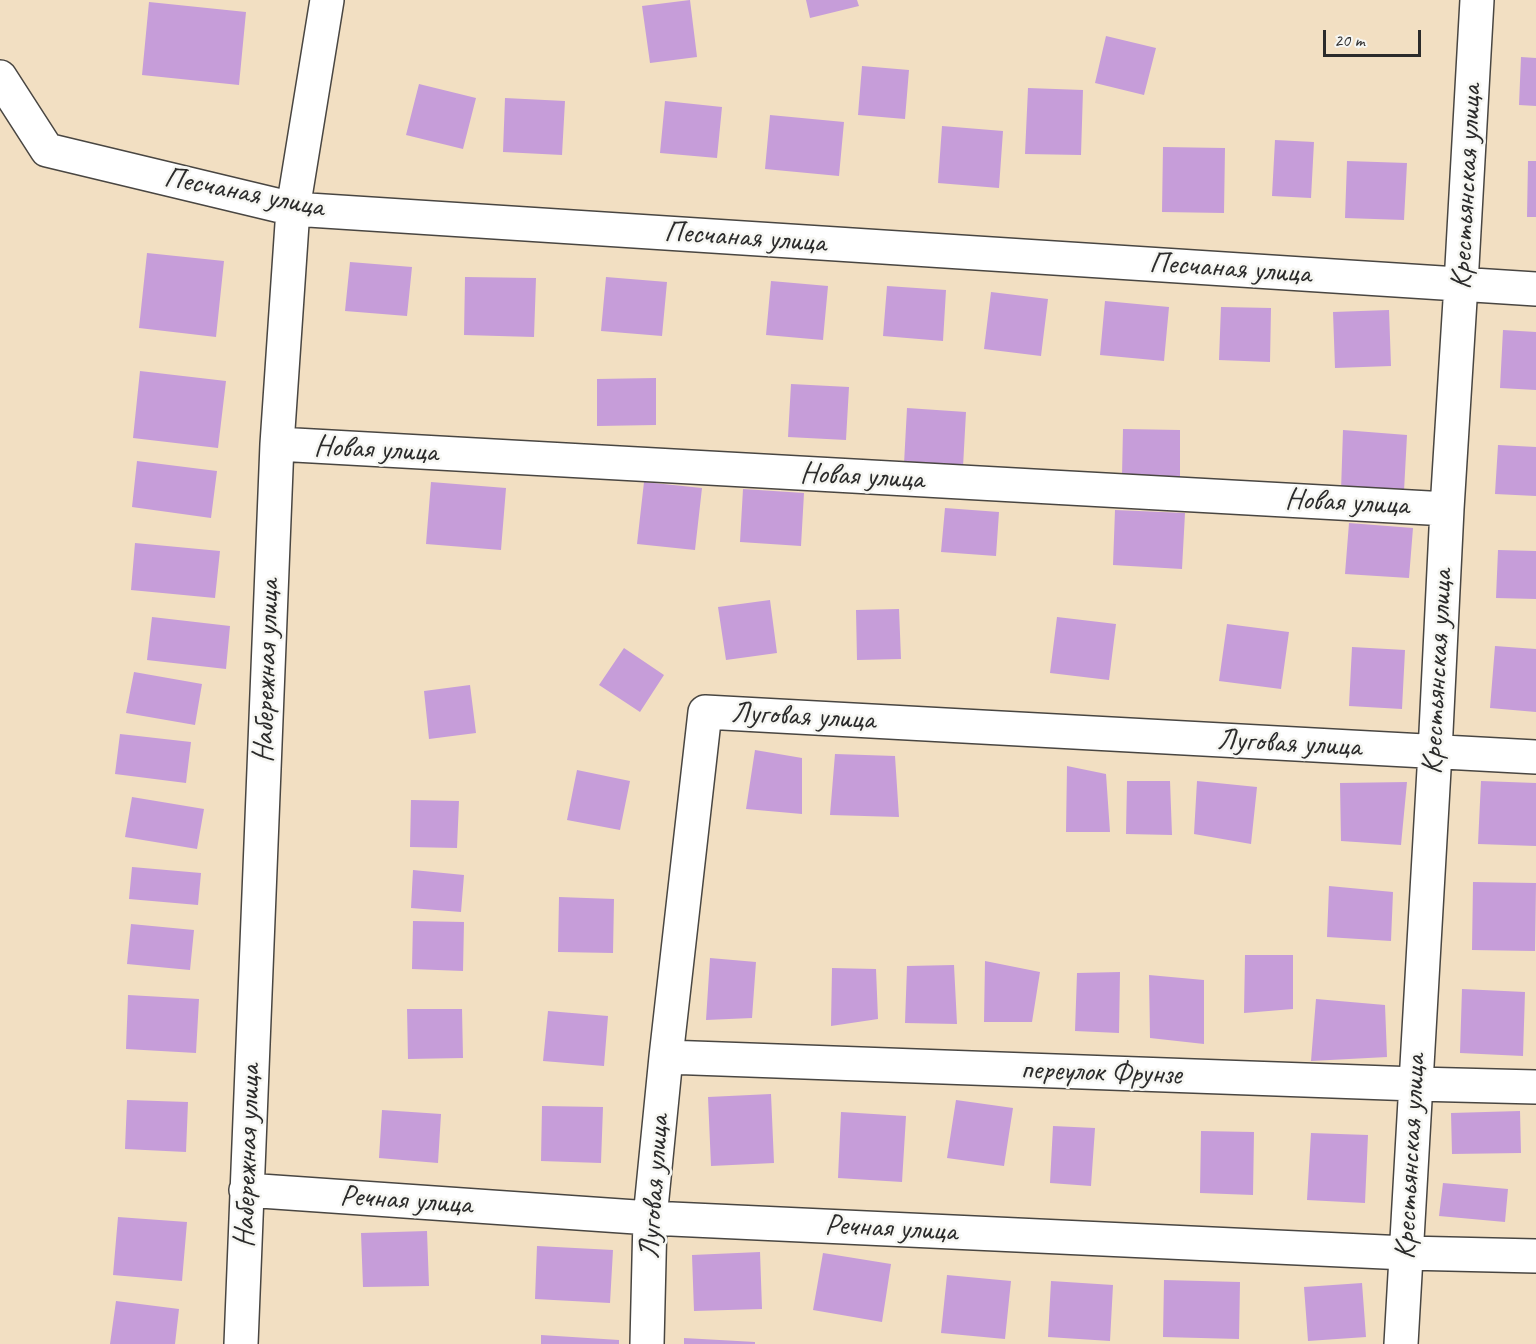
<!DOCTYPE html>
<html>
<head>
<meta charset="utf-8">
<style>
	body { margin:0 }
	#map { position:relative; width:1536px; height:1344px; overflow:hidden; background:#f2dfc2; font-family:Caveat,sans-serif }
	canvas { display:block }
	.scale { position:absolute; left:1323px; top:30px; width:98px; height:27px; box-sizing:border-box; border:3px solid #2b2b2b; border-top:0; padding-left:8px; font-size:18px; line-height:21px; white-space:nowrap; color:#2b2b2b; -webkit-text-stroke:4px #f6f6f2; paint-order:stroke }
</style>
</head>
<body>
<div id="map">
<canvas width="1536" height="1344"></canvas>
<div class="scale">20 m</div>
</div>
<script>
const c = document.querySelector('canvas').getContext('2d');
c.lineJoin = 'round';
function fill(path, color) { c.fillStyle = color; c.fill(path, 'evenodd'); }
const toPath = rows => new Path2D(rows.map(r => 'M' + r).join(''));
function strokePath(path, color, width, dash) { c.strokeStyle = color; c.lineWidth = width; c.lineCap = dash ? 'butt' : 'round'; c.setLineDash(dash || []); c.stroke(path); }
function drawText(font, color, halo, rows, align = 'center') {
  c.font = font + ' Caveat,sans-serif'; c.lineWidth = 5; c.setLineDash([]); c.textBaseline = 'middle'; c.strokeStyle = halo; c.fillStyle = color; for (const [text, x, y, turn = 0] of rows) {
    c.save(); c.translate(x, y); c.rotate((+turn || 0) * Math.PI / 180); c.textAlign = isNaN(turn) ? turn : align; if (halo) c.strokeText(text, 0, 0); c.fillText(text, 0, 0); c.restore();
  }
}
fill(toPath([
	[690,0,697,57,650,63,642,6],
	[806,0,857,0,859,6,810,18],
	[149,2,246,12,239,85,142,75],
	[1106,36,1156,48,1144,95,1095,83],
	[1521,57,1536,58,1536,106,1519,105],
	[862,66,909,70,905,119,858,115],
	[419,84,476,98,463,149,406,135],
	[1028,88,1083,90,1081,155,1025,154],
	[505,98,565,101,562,155,503,152],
	[665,101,722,107,717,158,660,153],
	[770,115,844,122,839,176,765,169],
	[942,126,1003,131,999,188,938,183],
	[1275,140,1314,142,1311,198,1272,196],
	[1163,147,1225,148,1224,213,1162,212],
	[1347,161,1407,163,1404,220,1345,218],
	[1528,161,1536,161,1536,217,1527,217],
	[147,253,224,261,216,337,139,328],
	[350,262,412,267,407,316,345,311],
	[465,277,536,278,534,337,464,335],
	[606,277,667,282,662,336,601,331],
	[771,281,828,286,823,340,766,335],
	[887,286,946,290,943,341,883,336],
	[991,292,1048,299,1041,356,984,349],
	[1105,301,1169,307,1164,361,1100,355],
	[1221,307,1271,308,1270,362,1219,360],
	[1389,310,1391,366,1335,368,1333,312],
	[1503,330,1536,332,1536,390,1500,388],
	[140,371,226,381,218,448,133,438],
	[656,378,656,425,597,426,597,379],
	[791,384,849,387,846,440,788,437],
	[907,408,966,412,963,467,904,464],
	[1123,429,1180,430,1180,477,1122,476],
	[1343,430,1407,435,1404,491,1341,491],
	[1498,445,1536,447,1536,496,1495,494],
	[137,461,217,471,211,518,132,507],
	[431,482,506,488,501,550,426,544],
	[644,482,702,488,695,550,637,544],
	[743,489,804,493,801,546,740,542],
	[945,508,999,512,996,556,941,552],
	[1115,510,1185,513,1182,569,1113,565],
	[1349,523,1413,528,1409,578,1345,574],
	[135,543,220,551,215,598,131,590],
	[1498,550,1536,551,1536,599,1496,598],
	[770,600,777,653,726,660,718,607],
	[899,609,901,659,857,660,856,610],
	[152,617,230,626,226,669,147,660],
	[1057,617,1116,624,1109,680,1050,673],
	[1227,624,1289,632,1281,689,1219,681],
	[1495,646,1536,649,1536,712,1490,708],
	[1352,647,1405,650,1402,709,1349,706],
	[624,648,664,675,640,712,599,685],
	[134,672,202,684,195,725,126,713],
	[470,685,476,733,429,739,424,691],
	[120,734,191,742,186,783,115,774],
	[755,750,802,758,802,814,746,809],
	[835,754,895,756,899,817,830,815],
	[1067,766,1106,774,1110,832,1066,832],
	[577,770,630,781,620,830,567,820],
	[1127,781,1170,781,1172,835,1126,834],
	[1197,781,1257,787,1251,844,1194,834],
	[1481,781,1536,783,1536,846,1478,844],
	[1407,782,1401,845,1341,841,1340,783],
	[132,797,204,809,197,849,125,837],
	[411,800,459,801,457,848,410,847],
	[132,867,201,873,198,905,129,899],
	[413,870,464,875,461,912,411,908],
	[1473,882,1536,883,1535,951,1472,950],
	[1329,886,1393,892,1391,941,1327,937],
	[559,897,614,899,613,953,558,952],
	[413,921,464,922,463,971,412,969],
	[131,924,194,930,190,970,127,964],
	[1245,955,1293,955,1293,1009,1244,1013],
	[710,958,756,962,752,1018,706,1020],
	[985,961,1040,972,1032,1022,984,1022],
	[954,965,957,1024,905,1023,907,966],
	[832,968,876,969,878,1019,831,1026],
	[1120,972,1119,1033,1075,1031,1077,973],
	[1149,975,1204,980,1204,1044,1150,1038],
	[1462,989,1525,992,1523,1056,1460,1053],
	[128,995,199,999,196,1053,126,1049],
	[1316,999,1385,1005,1387,1057,1311,1061],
	[407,1009,462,1009,463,1058,408,1059],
	[548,1011,608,1016,604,1066,543,1061],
	[771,1094,774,1163,711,1166,708,1097],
	[127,1100,188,1102,186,1152,125,1149],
	[956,1100,1013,1108,1004,1166,947,1158],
	[542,1106,603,1107,601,1163,541,1161],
	[382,1110,441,1114,438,1163,379,1158],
	[1520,1111,1521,1153,1452,1154,1451,1113],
	[841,1112,906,1116,902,1182,838,1178],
	[1053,1126,1095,1128,1091,1186,1050,1183],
	[1201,1131,1254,1132,1253,1195,1200,1193],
	[1311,1133,1368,1135,1365,1203,1307,1200],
	[1443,1183,1508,1189,1505,1222,1439,1216],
	[118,1217,187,1222,182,1281,113,1275],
	[427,1231,429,1286,363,1287,361,1233],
	[537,1246,613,1250,610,1303,535,1299],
	[760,1252,762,1309,694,1311,692,1255],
	[823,1253,891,1264,882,1322,813,1310],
	[947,1275,1011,1281,1005,1339,941,1333],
	[1164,1280,1240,1282,1239,1339,1163,1337],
	[1051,1281,1113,1285,1110,1341,1048,1337],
	[1362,1283,1366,1337,1308,1341,1304,1287],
	[116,1301,179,1309,175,1344,110,1344],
	[541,1335,619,1340,619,1344,541,1344],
	[684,1338,755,1342,755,1344,684,1344]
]), '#c69dd9');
const street = toPath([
	[0,77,47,150,293,209,1536,289],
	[277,444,1447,509],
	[666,1057,1416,1084,1536,1087],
	[246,1190,650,1218,1406,1253,1536,1256],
	[241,1344,277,444,293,209,327,0],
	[647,1344,650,1218,666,1057,705,712,1536,757],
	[1401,1344,1435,752,1447,509,1461,284,1477,0]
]);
strokePath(street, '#494642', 36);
strokePath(street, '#fff', 33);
drawText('30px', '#2b2b2b', '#f6f6f2', [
	["Крестьянская улица",1467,187,-87],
	["Песчаная улица",244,193,11],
	["Песчаная улица",745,238,4],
	["Песчаная улица",1230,269,4],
	["Новая улица",376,450,3],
	["Новая улица",862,477,3],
	["Новая улица",1347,503,3],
	["Набережная улица",267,671,-88],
	["Крестьянская улица",1438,672,-87],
	["Луговая улица",803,717,3],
	["Луговая улица",1289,744,3],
	["переулок Фрунзе",1101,1073,2],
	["Набережная улица",248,1156,-88],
	["Крестьянская улица",1411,1157,-87],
	["Луговая улица",655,1187,-86],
	["Речная улица",406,1201,4],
	["Речная улица",891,1229,3]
]);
</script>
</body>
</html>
